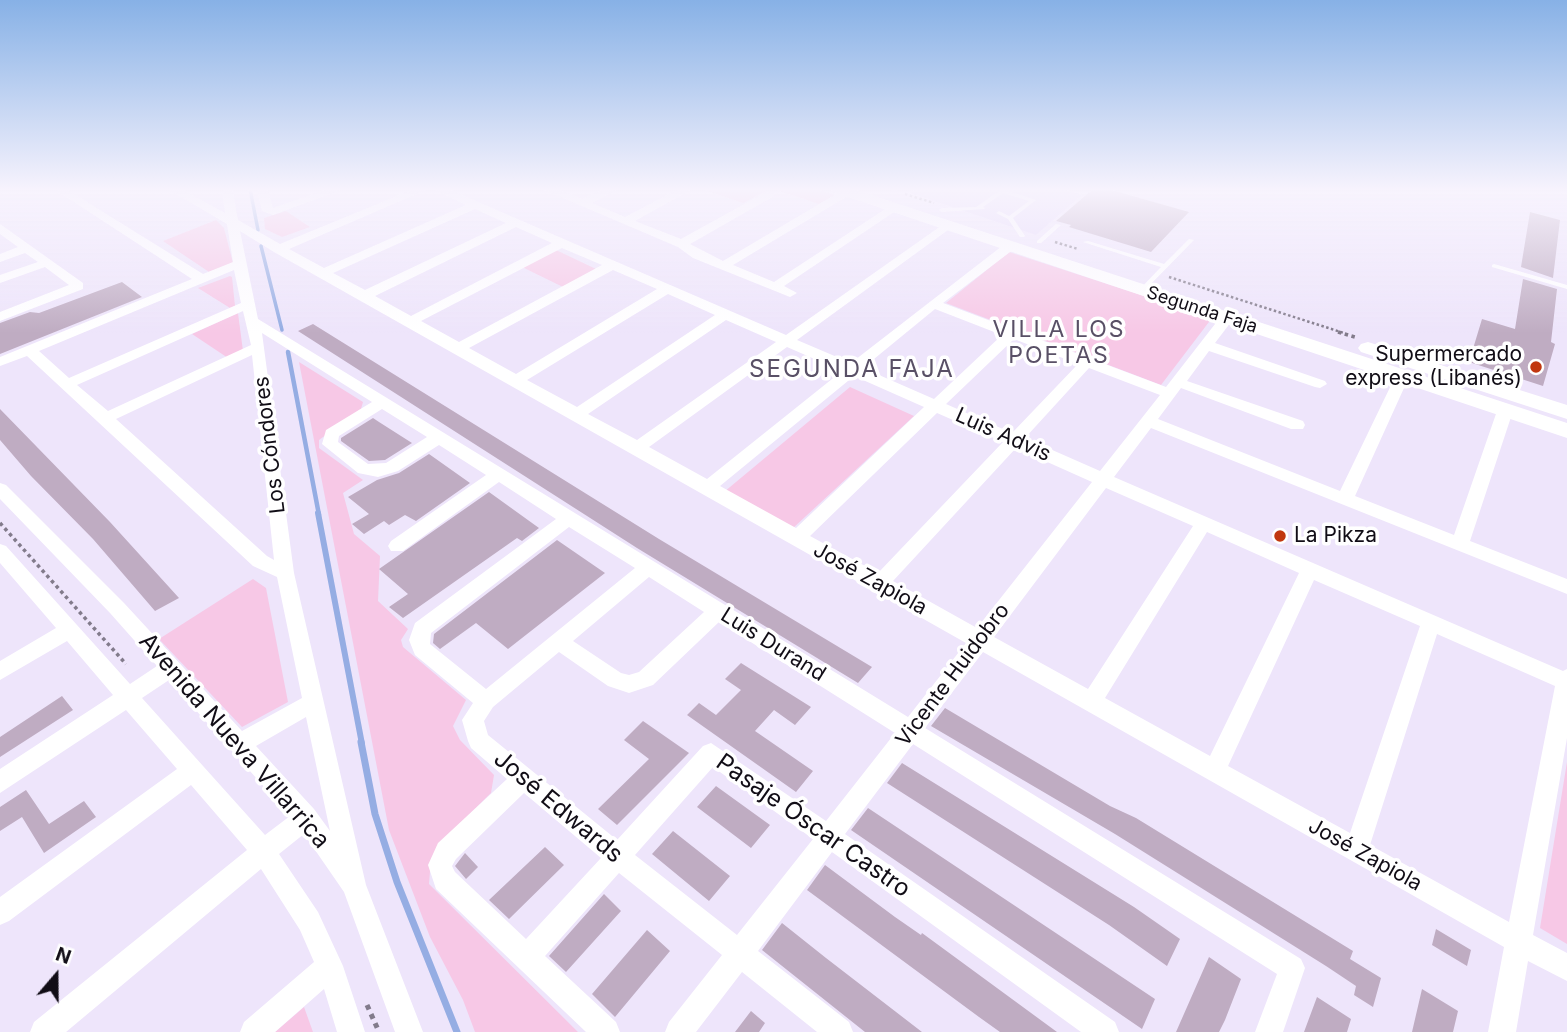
<!DOCTYPE html>
<html>
<head>
<meta charset="utf-8">
<style>
	body { margin:0 }
	#map { position:relative; width:1567px; height:1032px; overflow:hidden; background:#eee5fb; font-family:Inter,sans-serif }
	canvas { display:block }
	.north { position:absolute; left:21px; top:941px; width:70px; height:70px; -webkit-text-stroke:5px #fff; paint-order:stroke; rotate:20deg; font-size:19px; font-weight:700; line-height:28px; text-align:center; color:#110d16 }
	.north::after { content:''; display:block; margin:auto; width:24px; height:32px; background:#110d16; clip-path:polygon(50% 0,100% 100%,50% 72%,0 100%) }
</style>
</head>
<body>
<div id="map">
<canvas width="1567" height="1032"></canvas>
<div class="north">N</div>
</div>
<script>
const c = document.querySelector('canvas').getContext('2d');
c.lineJoin = 'round';
function fill(path, color) { c.fillStyle = color; c.fill(path, 'evenodd'); }
const toPath = rows => new Path2D(rows.map(r => 'M' + r).join(''));
function strokePath(path, color, width, dash) { c.strokeStyle = color; c.lineWidth = width; c.lineCap = dash ? 'butt' : 'round'; c.setLineDash(dash || []); c.stroke(path); }
function drawText(font, color, halo, rows, align = 'center') {
  c.font = font + ' Inter,sans-serif'; c.lineWidth = 7; c.setLineDash([]); c.textBaseline = 'middle'; c.strokeStyle = halo; c.fillStyle = color; for (const [text, x, y, turn = 0] of rows) {
    c.save(); c.translate(x, y); c.rotate((+turn || 0) * Math.PI / 180); c.textAlign = isNaN(turn) ? turn : align; if (halo) c.strokeText(text, 0, 0); c.fillText(text, 0, 0); c.restore();
  }
}
fill(toPath([
	[916,189,1062,189,1082,195,1036,235,910,193]
]), '#e5d8fa');
fill(toPath([
	[702,189,770,189,743,203],
	[774,189,816,189,835,195,819,204],
	[286,211,310,227,282,237,265,229,264,218],
	[216,220,224,228,233,263,209,272,163,241],
	[556,250,596,269,563,287,522,267],
	[1009,252,1212,318,1161,385,946,303],
	[230,276,232,277,235,306,230,308,198,288],
	[238,313,243,351,228,358,192,334],
	[299,362,363,402,361,409,319,440,319,448,363,480,343,493,354,534,380,556,378,601,408,629,401,640,403,647,466,700,453,726,460,740,494,775,491,793,439,844,431,859,429,884,578,1032,475,1032,463,1000,430,937,389,830],
	[850,387,914,416,792,529,724,492],
	[253,579,266,588,288,702,242,727,159,639],
	[1567,762,1567,944,1540,928],
	[304,1007,313,1032,275,1032]
]), '#f7c8e6');
strokePath(toPath([
	[250,189,258,230],
	[261,246,282,330]
]), '#95ade3', 3.5);
strokePath(toPath([
	[288,352,319,515]
]), '#95ade3', 4.5);
strokePath(toPath([
	[318,513,362,744]
]), '#95ade3', 6);
strokePath(toPath([
	[361,742,375,814,397,882,457,1032]
]), '#95ade3', 7);
fill(toPath([
	[1093,189,1108,189,1189,212,1151,252,1069,227,1071,225,1056,221],
	[1530,212,1560,220,1553,278,1521,267],
	[1523,279,1557,289,1551,342,1555,344,1543,386,1469,362,1482,319,1515,329],
	[122,282,142,297,0,354,0,323,30,312,39,313],
	[313,324,659,539,872,667,858,683,637,548,298,331],
	[0,409,110,522,179,598,155,611,93,539,31,476,0,440],
	[373,418,379,422,412,443,385,460,369,461,341,441,341,438],
	[429,454,470,483,416,521,405,515,389,525,384,521,364,534,352,524,369,514,348,497,377,480,399,473],
	[489,492,539,528,522,541,517,538,403,618,389,607,408,594,379,569],
	[557,540,605,573,508,649,476,623,440,649,433,643,434,634],
	[741,663,811,707,795,725,774,710,755,731,813,771,796,792,687,715,699,703,716,715,741,690,725,679],
	[62,696,73,710,0,757,0,737],
	[945,708,1110,806,1136,818,1353,951,1350,959,1381,978,1373,1007,1354,995,1356,986,1326,966,1115,834,931,726],
	[643,721,689,753,617,825,598,809,649,759,624,740],
	[902,763,1134,907,1180,939,1167,966,1109,925,887,783],
	[716,786,770,825,751,848,697,807],
	[26,790,49,824,84,801,96,817,44,853,22,817,0,831,0,807],
	[868,808,1155,999,1142,1029,851,830],
	[673,831,730,876,709,901,652,854],
	[545,847,564,865,509,919,489,900],
	[465,853,478,867,466,879,455,866],
	[825,865,895,917,921,935,922,933,1057,1032,1000,1032,979,1017,807,890],
	[604,894,621,911,566,972,549,956],
	[782,923,826,958,922,1032,865,1032,762,950],
	[1436,929,1471,950,1467,966,1432,945],
	[647,930,670,951,615,1017,592,994],
	[1209,957,1241,979,1225,1020,1219,1032,1176,1032],
	[1422,989,1458,1011,1453,1032,1412,1032],
	[1317,997,1351,1019,1347,1032,1304,1032],
	[751,1011,765,1023,759,1032,735,1032]
]), '#bfacc2');
strokePath(toPath([
	[905,194,934,203],
	[1055,242,1078,249],
	[1169,277,1344,333]
]), '#827b8b', 2.5, [2.5, 2.5]);
strokePath(toPath([
	[1338,332,1358,338],
	[0,523,126,664]
]), '#827b8b', 3.5, [3.5, 3.5]);
strokePath(toPath([
	[367,1005,379,1032]
]), '#827b8b', 5, [5, 5]);
fill(toPath([
	[892,189,899,189,894,192,892,191,892,189],
	[1002,189,1036,200,1013,218,1025,236,1024,237,1020,237,1008,219,996,213,999,211,1009,216,1029,201,1003,193,983,207,985,208,984,209,942,212,939,210,942,208,976,207,1002,189],
	[1056,224,1061,225,1041,243,1037,243,1037,241,1056,224],
	[1189,239,1194,240,1144,291,1142,292,1139,290,1140,289,1161,267,1083,242,1088,241,1164,264,1189,239],
	[1494,264,1567,285,1567,289,1492,267,1492,265,1494,264]
]), '#fff');
fill(toPath([
	[54,189,66,189,203,274,233,262,227,224,168,189,181,189,225,213,222,189,232,189,238,220,280,244,414,189,428,189,289,249,324,268,466,205,434,189,448,189,786,335,948,221,952,223,952,227,797,340,851,363,1006,243,1014,243,1014,249,943,303,1166,387,1222,315,1232,315,1234,318,1215,343,1325,381,1327,384,1320,388,1315,387,1209,351,1187,381,1303,421,1305,425,1303,429,1291,429,1181,388,1158,419,1340,491,1395,377,1402,373,1407,374,1409,377,1355,496,1454,535,1497,411,1500,408,1510,408,1513,411,1470,541,1567,579,1567,594,1151,428,1114,477,1563,671,1567,669,1567,738,1533,935,1567,953,1567,981,1528,961,1516,1032,1488,1032,1504,947,983,652,925,728,1301,959,1305,968,1283,1032,1255,1032,1277,974,913,744,845,834,1115,1022,1119,1032,1081,1032,832,852,758,951,849,1022,853,1032,817,1032,742,972,696,1032,665,1032,669,1022,722,955,619,873,545,956,616,1022,620,1032,586,1032,436,889,428,865,438,843,507,779,471,748,468,741,462,720,473,703,415,655,409,640,415,623,556,519,499,482,403,551,391,551,388,546,391,541,486,475,439,445,398,471,378,477,358,473,322,444,326,430,372,402,262,333,294,573,366,885,423,1032,395,1032,344,892,304,834,279,854,318,912,343,966,365,1032,337,1032,324,989,275,1032,240,1032,244,1022,314,962,300,930,261,869,66,1032,30,1032,34,1022,247,850,191,785,9,921,0,925,0,897,177,769,126,710,0,793,0,769,113,695,67,641,0,680,0,661,56,628,0,563,0,544,6,546,130,684,157,666,110,613,0,499,0,483,6,485,124,603,242,731,302,698,277,577,253,566,27,356,0,366,0,357,192,279,54,189],
	[475,209,506,223,365,290,333,273,475,209],
	[516,227,552,243,411,316,375,296,516,227],
	[240,231,274,252,966,643,908,717,258,319,240,231],
	[562,248,602,265,459,342,421,321,562,248],
	[234,270,241,303,69,378,39,351,234,270],
	[613,270,657,289,516,374,469,348,613,270],
	[668,294,715,315,577,407,527,380,668,294],
	[935,309,1002,335,934,399,863,368,935,309],
	[243,311,251,345,108,411,77,385,243,311],
	[726,320,776,342,637,440,588,414,726,320],
	[1014,339,1078,364,1012,433,946,404,1014,339],
	[787,347,842,371,707,479,649,447,787,347],
	[252,355,274,560,267,556,116,419,252,355],
	[1089,368,1160,395,1100,471,1025,438,1089,368],
	[854,376,924,407,796,528,720,486,854,376],
	[382,409,427,437,386,463,368,464,338,442,339,436,382,409],
	[937,413,1003,442,878,573,810,536,937,413],
	[1016,448,1092,482,977,628,893,581,1016,448],
	[1106,488,1193,526,1088,689,994,637,1106,488],
	[569,527,635,568,486,689,430,644,431,633,569,527],
	[1207,532,1299,573,1210,756,1105,698,1207,532],
	[649,577,704,612,639,672,629,675,621,673,573,641,649,577],
	[1314,580,1420,626,1350,833,1228,766,1314,580],
	[719,622,895,733,826,821,711,743,703,746,617,840,488,735,484,721,493,707,559,652,608,686,629,693,653,685,719,622],
	[1437,634,1555,686,1509,922,1370,845,1437,634],
	[169,680,290,816,265,835,142,698,169,680],
	[306,717,330,831,314,809,256,746,306,717],
	[713,767,813,839,737,935,635,855,713,767],
	[524,793,601,858,526,939,455,872,452,866,456,859,524,793],
	[257,189,267,189,273,208,328,189,343,189,273,215,262,211,257,189],
	[542,189,556,189,582,199,604,189,618,189,592,203,625,217,679,189,692,189,635,221,681,239,766,192,774,192,774,196,690,244,723,261,843,190,851,190,851,194,733,265,774,282,890,206,900,208,784,286,797,293,790,297,693,258,678,247,542,189],
	[0,224,83,283,83,289,0,321,0,312,69,285,45,267,0,283,0,275,38,262,25,253,0,262,0,254,18,247,0,234,0,224]
]), '#fff');
fill(toPath([
	[830,189,853,189,1567,423,1567,438,833,192,830,189],
	[1368,342,1567,405,1567,419,1361,352,1358,348,1361,344,1368,342]
]), '#fff');
const sky = c.createLinearGradient(0, 0, 0, 333);
sky.addColorStop(0, '#87b1e6');
sky.addColorStop(0.57, '#f7f3fd');
sky.addColorStop(1, '#f7f3fd00');
c.fillStyle = sky;
c.fillRect(0, 0, 1567, 333);
for (const [x, y, r, color] of [
	[1536,367,7,"#c1370f"],
	[1280,536,7,"#c1370f"]
]) { const dot = new Path2D(); dot.arc(x, y, r, 0, 2 * Math.PI); c.fillStyle = color; c.fill(dot); strokePath(dot, '#fff', 2.5); }
drawText('18px', '#110d16', '#fff', [
	["Segunda Faja",1202,310,18]
]);
drawText('21px', '#110d16', '#fff', [
	["Supermercado",1522,355],
	["express (Libanés)",1522,379],
	["La Pikza",1294,536,"left"]
], 'right');
drawText('21px', '#110d16', '#fff', [
	["Luis Advis",1003,435,24],
	["Los Cóndores",270,445,-97],
	["José Zapiola",870,579,29],
	["Luis Durand",773,645,32],
	["Vicente Huidobro",953,675,-53],
	["José Zapiola",1365,855,29]
]);
c.letterSpacing = '2px';
drawText('23px', '#595066', '#fff', [
	["VILLA LOS",1059,330],
	["POETAS",1059,356]
]);
c.letterSpacing = '0px';
c.letterSpacing = '2px';
drawText('24px', '#595066', '#fff', [
	["SEGUNDA FAJA",852,370]
]);
c.letterSpacing = '0px';
drawText('24px', '#110d16', '#fff', [
	["Avenida Nueva Villarrica",234,741,49],
	["José Edwards",558,807,40],
	["Pasaje Óscar Castro",813,826,35]
]);
</script>
</body>
</html>
